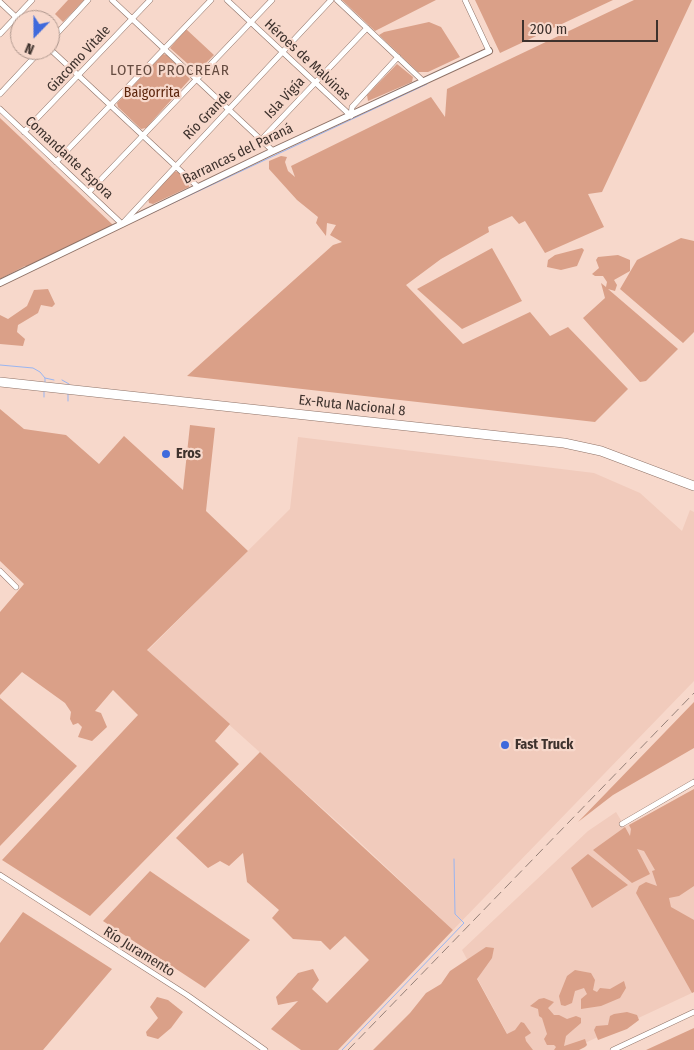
<!DOCTYPE html>
<html>
<head>
<meta charset="utf-8">
<style>
	body { margin:0 }
	#map { position:relative; width:694px; height:1050px; overflow:hidden; background:#f7d8cb; font-family:"Fira Sans Condensed",sans-serif }
	canvas { display:block }
	.north { position:absolute; left:10px; top:10px; width:50px; height:50px; box-sizing:border-box; background:#f7d8cb; border:1px solid #ad968c; border-radius:50%; rotate:202deg; font-size:14px; font-weight:700; line-height:20px; text-align:center; color:#3e322d }
	.north::after { content:''; display:block; margin:auto; width:18px; height:22px; background:#406adc; clip-path:polygon(50% 0,100% 100%,50% 72%,0 100%) }
	.scale { position:absolute; left:522px; top:20px; width:136px; height:22px; box-sizing:border-box; border:2px solid #3e322d; border-top:0; padding-left:6px; font-size:15px; line-height:18px; white-space:nowrap; color:#3e322d; -webkit-text-stroke:4px #f7d8cb; paint-order:stroke }
</style>
</head>
<body>
<div id="map">
<canvas width="694" height="1050"></canvas>
<div class="north">N</div>
<div class="scale">200 m</div>
</div>
<script>
const c = document.querySelector('canvas').getContext('2d');
c.lineJoin = 'round';
function fill(path, color) { c.fillStyle = color; c.fill(path, 'evenodd'); }
const toPath = rows => new Path2D(rows.map(r => 'M' + r).join(''));
function strokePath(path, color, width, dash) { c.strokeStyle = color; c.lineWidth = width; c.lineCap = dash ? 'butt' : 'round'; c.setLineDash(dash || []); c.stroke(path); }
function drawText(font, color, halo, rows, align = 'center') {
  c.font = font + ' "Fira Sans Condensed",sans-serif'; c.lineWidth = 4.5; c.setLineDash([]); c.textBaseline = 'middle'; c.strokeStyle = halo; c.fillStyle = color; for (const [text, x, y, turn = 0] of rows) {
    c.save(); c.translate(x, y); c.rotate((+turn || 0) * Math.PI / 180); c.textAlign = isNaN(turn) ? turn : align; if (halo) c.strokeText(text, 0, 0); c.fillText(text, 0, 0); c.restore();
  }
}
fill(toPath([
	[298,437,594,473,640,493,682,531,690,510,694,512,694,681,453,930,352,835,147,651,290,509],
	[694,789,694,992,570,1050,516,1050,462,950,588,831,616,812,625,827]
]), '#f1cbbc');
fill(toPath([
	[68,0,84,0,63,22,55,14],
	[342,0,436,0,375,31],
	[475,0,613,0,500,53],
	[634,0,692,0,602,192,588,194,604,227,545,253,525,221,519,224,512,216,488,227,489,232,441,259,406,285,463,344,530,312,550,336,568,327,628,389,595,422,187,376,333,245,342,242,330,235,336,225,327,223,326,236,316,223,318,217,297,200,269,169,269,161,281,156,287,157,285,162,288,171,295,177,291,166,431,97,445,117,447,89],
	[429,22,441,27,460,57,428,72,418,72,379,35,384,32],
	[186,29,214,55,197,72,170,48],
	[163,54,167,55,190,79,146,128,141,129,118,107,117,103],
	[397,64,413,77,412,82,368,101,367,95],
	[0,118,113,225,29,268,25,266,0,279],
	[174,171,178,172,188,182,189,187,153,204,149,203,148,198],
	[681,238,694,241,694,332,683,343,620,289,637,260],
	[492,248,522,301,462,329,417,289],
	[582,248,584,250,577,266,561,270,547,267,548,260,555,255],
	[618,255,630,260,630,271,614,280,617,285,615,291,608,289,678,349,646,381,640,382,583,318,605,298,601,283,606,287,607,282,603,276,595,276,592,274,599,268,596,260,598,257],
	[48,289,55,304,52,307,41,305,38,313,18,325,17,332,25,339,23,346,0,344,0,315,8,319,27,306,34,290],
	[0,409,24,429,66,435,99,464,124,436,183,490,190,425,215,428,206,511,248,551,147,650,230,724,215,741,239,764,90,916,2,860,138,715,113,690,95,711,101,713,107,727,92,741,78,737,82,727,78,723,73,725,70,719,71,712,65,703,22,672,0,695,0,612,24,584,0,561],
	[0,698,77,766,0,846],
	[694,702,694,748,613,795,578,822],
	[260,752,453,930,338,1050,301,1050,271,1029,298,1001,278,1005,276,997,298,973,313,969,319,980,312,989,327,1003,369,960,345,936,330,950,321,941,293,939,272,918,279,910,247,882,243,853,229,866,220,861,208,868,176,838],
	[694,789,694,886,679,896,669,898,671,907,694,920,694,992,692,993,636,893,639,886,646,882,657,886,652,871,655,870,644,851,637,849,650,874,632,883,593,850,625,827,630,836,631,829,629,825],
	[588,854,628,885,592,908,571,868],
	[150,871,250,940,205,988,103,921],
	[23,912,112,969,43,1050,0,1050,0,943],
	[486,947,494,948,492,958,477,979,507,1034,515,1030,521,1022,524,1023,531,1033,525,1037,526,1041,533,1050,373,1050,410,1013,426,993,441,984,450,971],
	[575,970,591,973,595,980,593,990,597,992,600,988,610,989,624,981,626,988,620,998,601,1006,581,1009,581,999,587,994,584,988,575,991,572,1003,565,1006,561,1005,559,996,567,976],
	[157,997,168,1000,183,1012,171,1028,158,1039,147,1036,146,1032,158,1018,150,1007],
	[544,998,554,1002,548,1008,554,1015,559,1015,567,1019,576,1016,581,1018,581,1023,566,1036,564,1046,585,1039,587,1045,585,1047,579,1050,554,1050,556,1047,554,1045,547,1045,544,1039,547,1034,542,1018,539,1016,538,1009,530,1006,539,999],
	[627,1012,637,1015,639,1020,627,1029,598,1040,594,1030,596,1026,608,1025,610,1016,614,1014],
	[694,1028,694,1050,646,1050]
]), '#daa088');
strokePath(toPath([
	[139,219,427,84],
	[0,365,33,368,40,372,45,378,45,382],
	[45,378,54,380],
	[62,380,69,384],
	[44,397,44,391],
	[68,401,68,394],
	[342,1050,464,923,455,914,454,859]
]), '#99b5f1', 1);
const minor = toPath([
	[112,0,273,151],
	[227,0,351,116],
	[337,0,423,81],
	[465,0,489,51],
	[0,2,20,21],
	[0,34,32,0],
	[50,41,88,0],
	[50,49,198,187],
	[0,94,41,50],
	[0,109,122,224,331,0],
	[351,116,352,107,398,57],
	[24,132,150,0],
	[261,140,367,28],
	[56,162,211,0],
	[89,192,272,0],
	[0,571,16,587],
	[622,824,694,782],
	[0,875,187,995,265,1050],
	[613,1050,694,1012]
]);
const tertiary = toPath([
	[0,283,273,151,489,51]
]);
const primary = toPath([
	[0,382,564,443,601,451,694,486]
]);
strokePath(minor, '#8e7267', 6);
strokePath(tertiary, '#8e7267', 8);
strokePath(primary, '#8e7267', 10);
strokePath(minor, '#fff', 5);
strokePath(tertiary, '#fff', 6);
strokePath(primary, '#fff', 9);
strokePath(toPath([
	[348,1050,694,693]
]), '#947f77', 1, [10, 5]);
for (const [x, y, r, color] of [
	[166,454,5,"#406adc"],
	[505,745,5,"#406adc"]
]) { const dot = new Path2D(); dot.arc(x, y, r, 0, 2 * Math.PI); c.fillStyle = color; c.fill(dot); strokePath(dot, '#f7d8cb', 2); }
drawText('14px', '#3e322d', '#f7d8cb', [
	["Giacomo Vitale",79,59,-47],
	["Héroes de Malvinas",307,60,43],
	["Isla Vigía",285,98,-47],
	["Río Grande",208,115,-46],
	["Barrancas del Paraná",238,154,-26],
	["Comandante Espora",69,158,43],
	["Ex-Ruta Nacional 8",352,406,6],
	["Río Juramento",139,952,32]
]);
drawText('14px', '#5c260d', '#f7d8cb', [
	["Baigorrita",152,93]
]);
drawText('bold 14px', '#3e322d', '#f7d8cb', [
	["Eros",176,454],
	["Fast Truck",515,745]
], 'left');
c.letterSpacing = '1px';
drawText('15px', '#664c41', '#f7d8cb', [
	["LOTEO PROCREAR",170,71]
]);
c.letterSpacing = '0px';
</script>
</body>
</html>
